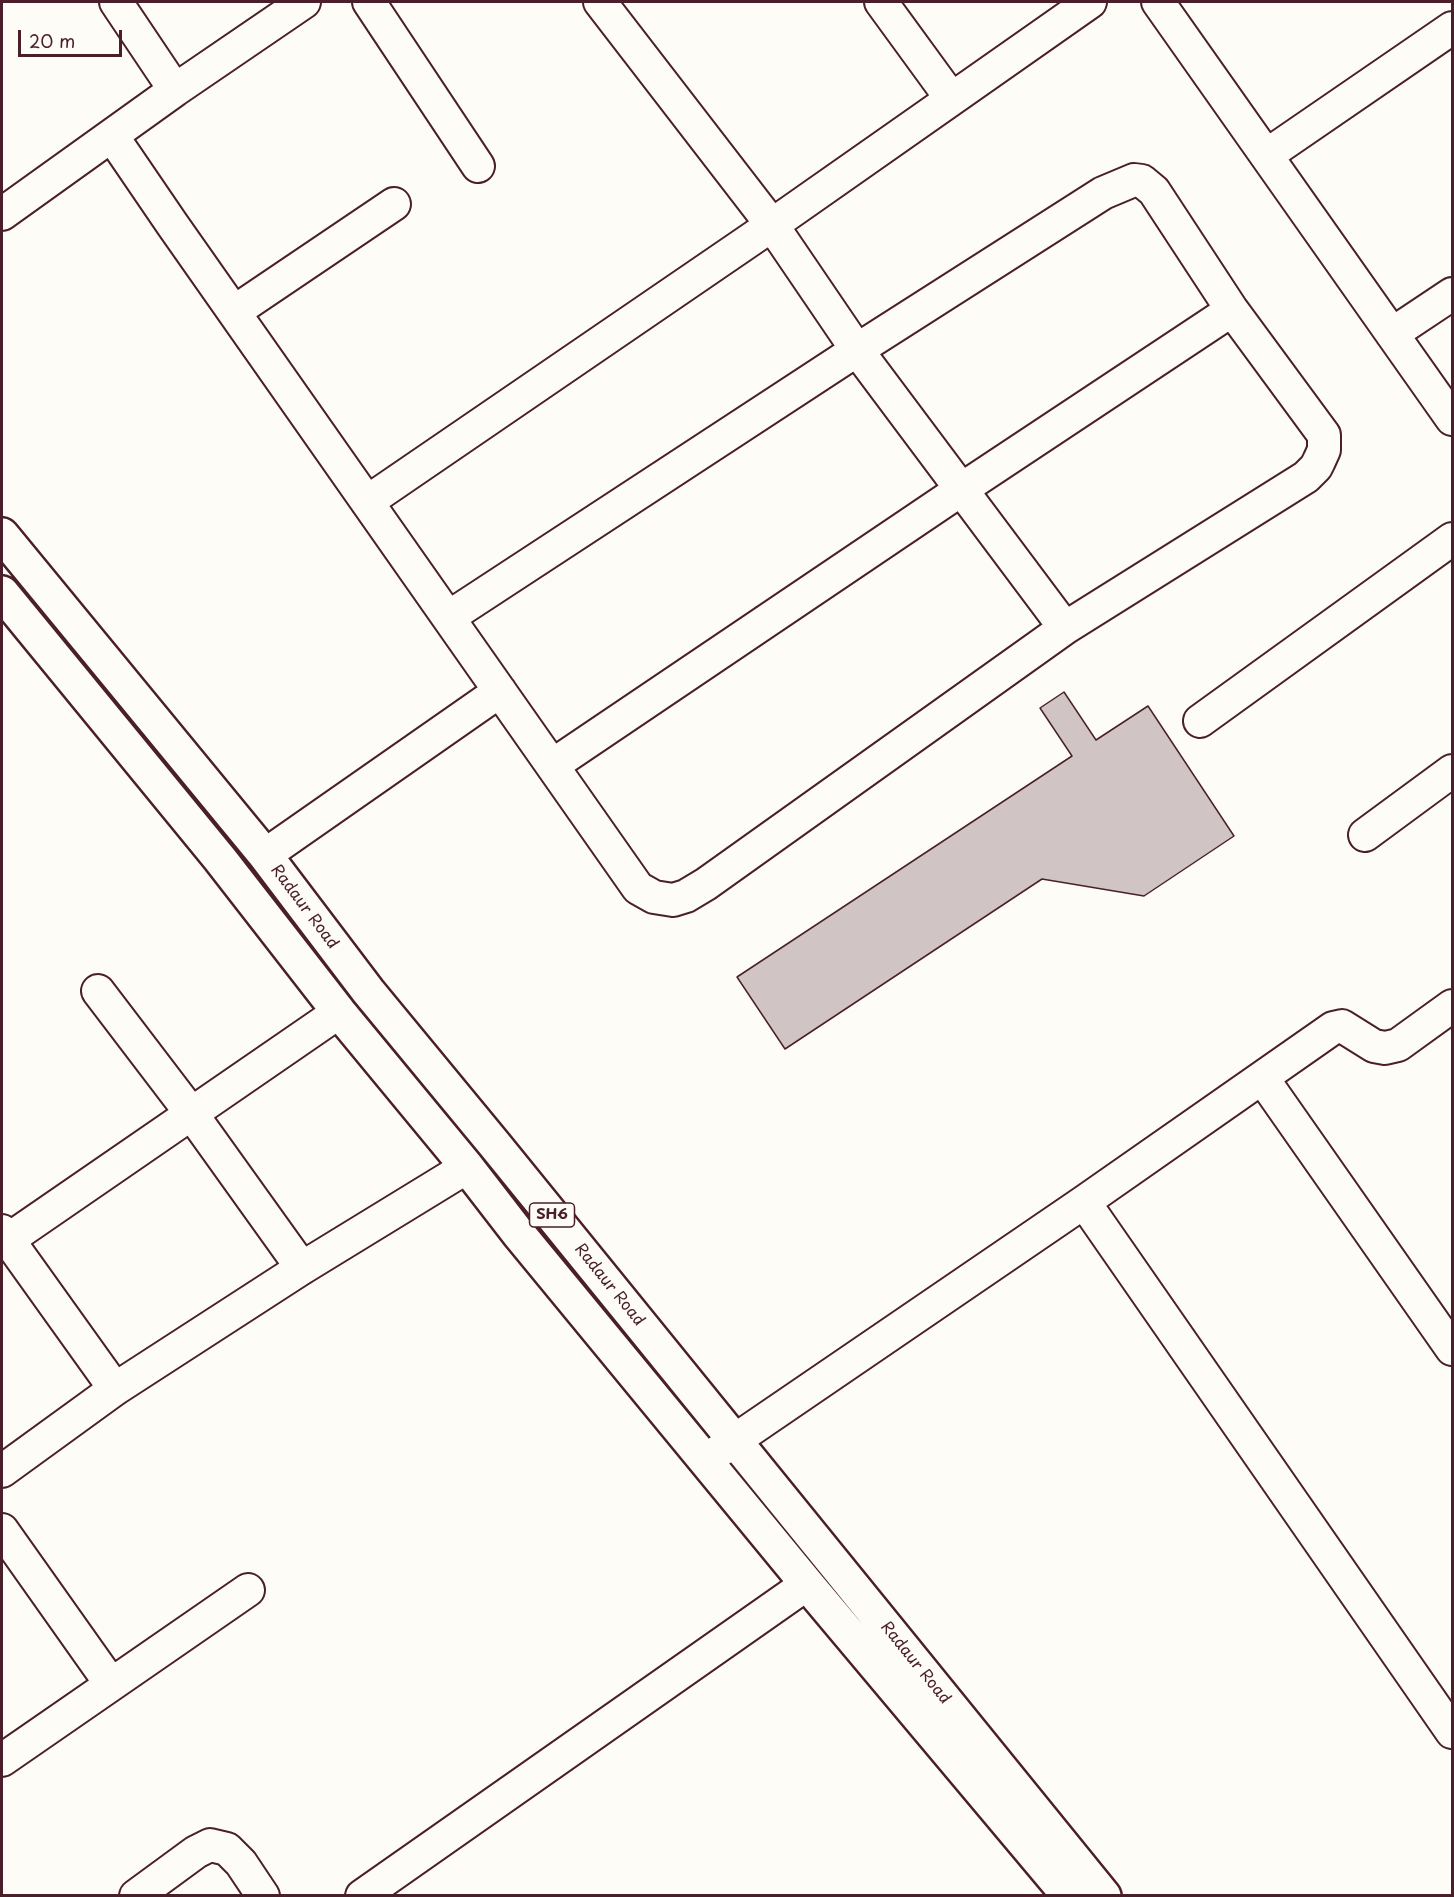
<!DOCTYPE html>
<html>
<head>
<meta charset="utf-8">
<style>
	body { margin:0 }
	#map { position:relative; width:1454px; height:1897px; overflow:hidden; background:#fdfcf7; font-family:"Playpen Sans",sans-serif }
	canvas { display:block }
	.frame { position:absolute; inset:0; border:3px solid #4a1f2b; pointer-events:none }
	.scale { position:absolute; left:18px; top:30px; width:104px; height:27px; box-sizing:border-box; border:3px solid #4a1f2b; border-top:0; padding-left:8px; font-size:18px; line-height:21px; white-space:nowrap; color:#4a1f2b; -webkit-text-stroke:4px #fdfcf7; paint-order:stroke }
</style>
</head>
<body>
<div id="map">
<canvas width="1454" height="1897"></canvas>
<div class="frame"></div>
<div class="scale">20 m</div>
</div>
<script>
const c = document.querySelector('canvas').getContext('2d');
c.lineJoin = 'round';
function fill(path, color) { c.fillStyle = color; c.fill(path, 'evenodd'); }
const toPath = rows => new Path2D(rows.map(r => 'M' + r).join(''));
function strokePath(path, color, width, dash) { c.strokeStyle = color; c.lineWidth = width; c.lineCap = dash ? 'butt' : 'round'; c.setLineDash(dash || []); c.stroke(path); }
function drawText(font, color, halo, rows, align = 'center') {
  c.font = font + ' "Playpen Sans",sans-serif'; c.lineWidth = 6; c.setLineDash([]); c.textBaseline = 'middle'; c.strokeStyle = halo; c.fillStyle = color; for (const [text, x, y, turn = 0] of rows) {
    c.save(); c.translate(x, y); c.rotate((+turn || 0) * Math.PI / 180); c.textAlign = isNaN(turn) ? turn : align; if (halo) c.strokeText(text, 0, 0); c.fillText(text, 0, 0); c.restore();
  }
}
const building = toPath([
	[1064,692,1096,740,1148,706,1234,836,1144,896,1042,879,785,1049,737,977,1072,756,1040,708,1064,692]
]);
fill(building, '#d0c5c4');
strokePath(building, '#4a1f2b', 1.5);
const minor = toPath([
	[116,2,175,90],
	[369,2,478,166],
	[600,2,772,225,857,350,1065,628],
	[881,2,951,98],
	[1158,2,1452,419],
	[112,136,172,224,638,888,654,897,673,900,686,896,706,884,1065,628,1306,477,1316,467,1319,461,1324,450,1324,435,1232,310,1154,191,1142,181,1134,180,1103,193,857,350,449,617],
	[1267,155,1452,28],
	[2,214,175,90,304,2],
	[234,312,394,204],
	[1392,334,1452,294],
	[367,502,772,225,1090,2],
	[1200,721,1452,539],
	[553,765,962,489,1232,310],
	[1365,835,1452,771],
	[265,855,500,691],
	[98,991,191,1113,302,1268],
	[1263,1079,1452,1349],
	[1084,1202,1452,1732],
	[2,1231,115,1389],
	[2,1244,339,1012],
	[706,1460,1084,1202,1333,1028,1342,1026,1374,1046,1385,1048,1398,1045,1452,1006],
	[2,1471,115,1389,302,1268,467,1167],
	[2,1530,111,1684],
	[2,1760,248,1590],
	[136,1896,196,1852,210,1845,227,1849,241,1863,263,1896],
	[362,1896,807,1584]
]);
const primary = toPath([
	[2,535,265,855,368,991,495,1145,1104,1896],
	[2,593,220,859,339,1012,467,1167,518,1233,807,1584,1069,1896]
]);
strokePath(minor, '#4a1f2b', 36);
strokePath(primary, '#4a1f2b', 38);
strokePath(minor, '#fdfcf7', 32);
strokePath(primary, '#fdfcf7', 33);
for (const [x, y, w] of [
	[552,1215,45]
]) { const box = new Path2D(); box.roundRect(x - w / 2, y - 12, w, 24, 4.5); c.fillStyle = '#fdfcf7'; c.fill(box); strokePath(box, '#4a1f2b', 1.5); }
drawText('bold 15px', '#4a1f2b', null, [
	["SH6",552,1215]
]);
drawText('16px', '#4a1f2b', '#fdfcf7', [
	["Radaur Road",304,907,53],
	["Radaur Road",609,1285,51],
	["Radaur Road",915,1663,51]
]);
</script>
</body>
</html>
